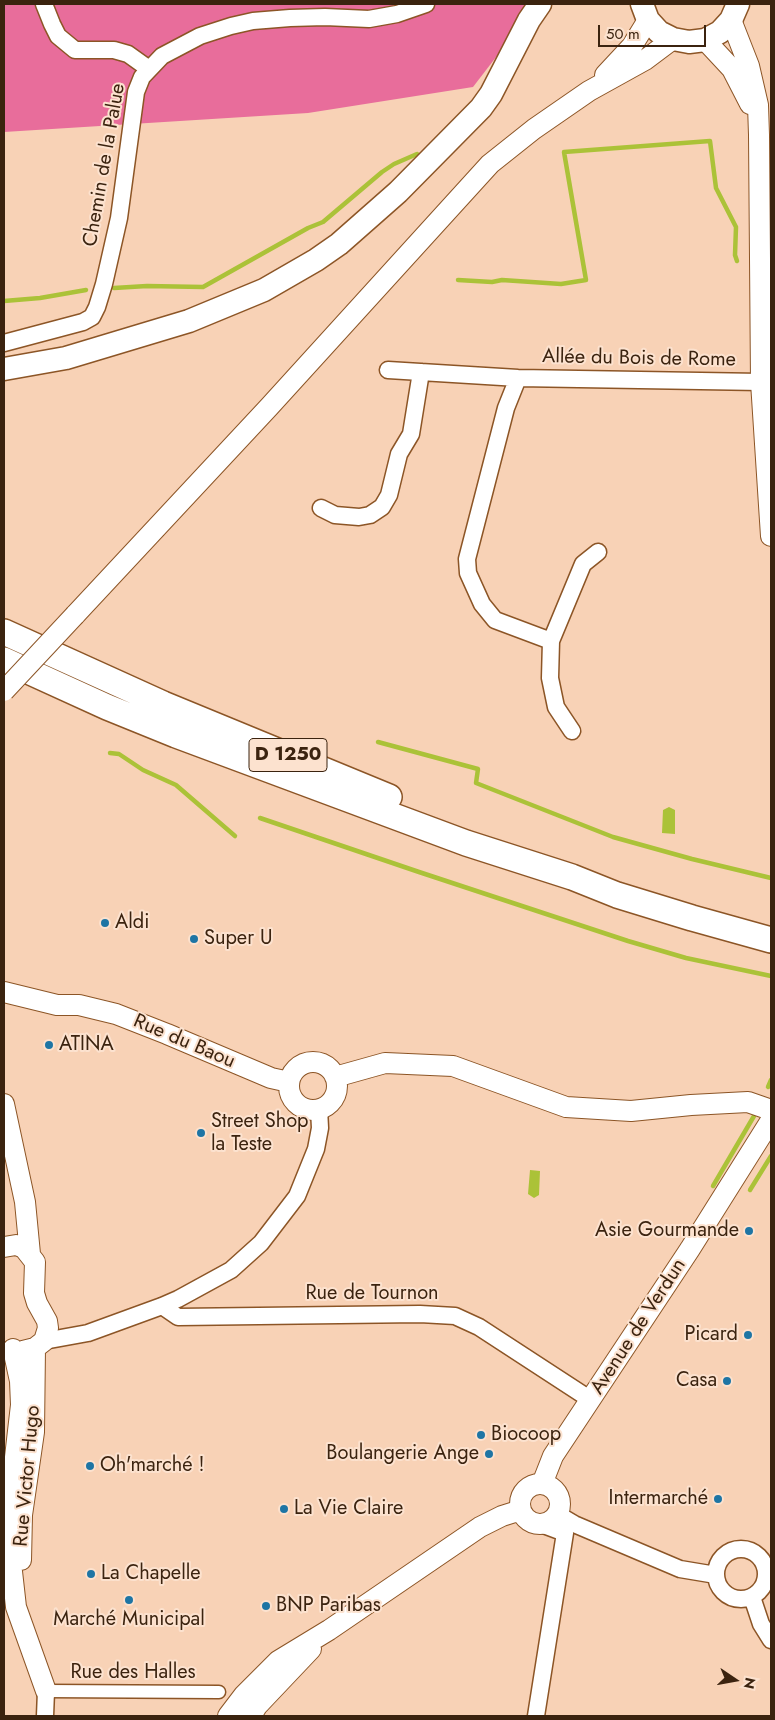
<!DOCTYPE html>
<html>
<head>
<meta charset="utf-8">
<style>
	body { margin:0 }
	#map { position:relative; width:775px; height:1720px; overflow:hidden; background:#f8d2b6; font-family:Jost,sans-serif }
	canvas { display:block }
	.frame { position:absolute; inset:0; border:5px solid #3b230f; pointer-events:none }
	.north { position:absolute; left:710px; top:1655px; width:50px; height:50px; -webkit-text-stroke:4px #fce2cf; paint-order:stroke; rotate:102deg; font-size:14px; font-weight:700; line-height:20px; text-align:center; color:#3b230f }
	.north::after { content:''; display:block; margin:auto; width:18px; height:22px; background:#3b230f; clip-path:polygon(50% 0,100% 100%,50% 72%,0 100%) }
	.scale { position:absolute; left:598px; top:25px; width:108px; height:22px; box-sizing:border-box; border:2px solid #3b230f; border-top:0; padding-left:6px; font-size:15px; line-height:18px; white-space:nowrap; color:#3b230f; -webkit-text-stroke:4px #fce2cf; paint-order:stroke }
</style>
</head>
<body>
<div id="map">
<canvas width="775" height="1720"></canvas>
<div class="frame"></div>
<div class="north">N</div>
<div class="scale">50 m</div>
</div>
<script>
const c = document.querySelector('canvas').getContext('2d');
c.lineJoin = 'round';
function fill(path, color) { c.fillStyle = color; c.fill(path, 'evenodd'); }
const toPath = rows => new Path2D(rows.map(r => 'M' + r).join(''));
function strokePath(path, color, width, dash) { c.strokeStyle = color; c.lineWidth = width; c.lineCap = dash ? 'butt' : 'round'; c.setLineDash(dash || []); c.stroke(path); }
function drawText(font, color, halo, rows, align = 'center') {
  c.font = font + ' Jost,sans-serif'; c.lineWidth = 4; c.setLineDash([]); c.textBaseline = 'middle'; c.strokeStyle = halo; c.fillStyle = color; for (const [text, x, y, turn = 0] of rows) {
    c.save(); c.translate(x, y); c.rotate((+turn || 0) * Math.PI / 180); c.textAlign = isNaN(turn) ? turn : align; if (halo) c.strokeText(text, 0, 0); c.fillText(text, 0, 0); c.restore();
  }
}
fill(toPath([
	[4,4,537,4,473,87,308,113,4,132]
]), '#e86d9b');
fill(toPath([
	[669,807,675,810,675,834,662,833,663,810],
	[530,1170,540,1171,539,1195,534,1198,528,1194]
]), '#abc238');
strokePath(toPath([
	[458,280,492,282,502,280,561,284,586,280,564,152,710,141,716,188,736,227,735,255,737,261],
	[114,288,147,286,203,287,308,228,323,222,382,172,394,164,417,154],
	[4,301,40,298,86,290],
	[378,742,478,769,476,783,613,837,692,859,771,878],
	[110,753,119,754,143,770,176,785,235,836],
	[260,818,419,872,628,941,686,958,771,976],
	[768,1087,771,1080],
	[713,1186,754,1116],
	[750,1190,771,1156]
]), '#abc238', 4.5);
const pedestrian = toPath([
	[46,1691,219,1692]
]);
const minor = toPath([
	[44,4,52,24,58,36,75,50,114,50,128,54,149,69],
	[4,343,83,322,92,317,97,307,104,284,119,218,136,92,142,77,162,56,200,36,231,26,253,21,290,18,325,17,369,19,397,14,426,4],
	[388,370,518,378,761,382],
	[518,378,506,408,467,559,468,573,482,604,495,620,551,641],
	[321,508,335,515,359,517,370,515,382,507,389,495,399,454,411,434,421,372],
	[572,731,556,707,550,678,551,641,583,564,598,552],
	[162,1306,178,1317,420,1314,455,1316,479,1327,591,1400],
	[44,1341,88,1333,162,1306,178,1299,231,1270,261,1243,297,1196,316,1149,320,1128,319,1109],
	[557,1514,574,1524,680,1569,716,1575],
	'716 1574a25 25 0 1 1 50 0a25 25 0 1 1-50 0Z',
	[752,1597,761,1624,771,1640],
	[45,1716,46,1691],
	[536,1716,565,1533,541,1524]
]);
const tertiary = toPath([
	[731,20,749,66,758,105,759,135,761,382,771,536],
	[705,40,732,69,750,104],
	[605,75,632,46,648,20],
	[75,615,269,407,490,164,534,129,589,91,645,60,673,39],
	[4,992,57,1005,79,1005,116,1014,167,1034,271,1078,289,1082],
	'289 1086a24 24 0 1 1 48 0a24 24 0 1 1-48 0Z',
	[335,1077,385,1063,453,1066,566,1107,631,1111,691,1105,748,1102,771,1110],
	[4,1104,25,1202,30,1254],
	[4,1247,16,1245,24,1248,35,1262,34,1293,37,1303,47,1321,48,1328,44,1341,35,1348,23,1351],
	[13,1349,20,1381,21,1405,7,1527,16,1607,46,1691],
	[542,1484,553,1456,690,1249,771,1120],
	'520 1504a20 20 0 1 1 40 0a20 20 0 1 1-40 0Z',
	[21,1560,22,1515,34,1432,35,1348],
	[228,1716,244,1695,278,1661,329,1630,480,1527,502,1516,521,1510],
	[251,1716,257,1706,311,1649]
]);
const secondary = toPath([
	[642,4,648,20,659,32,673,39,689,42,705,40,720,32,731,20,738,4],
	[4,369,66,358,189,321,264,290,316,260,339,244,398,192,481,108,491,94,529,20,540,4]
]);
const primary = toPath([
	[4,632,163,704,389,797],
	[4,660,107,707,176,735,466,843,572,877,617,895,692,918,771,940]
]);
strokePath(pedestrian, '#8c5526', 15);
strokePath(minor, '#8c5526', 19);
strokePath(tertiary, '#8c5526', 22);
strokePath(secondary, '#8c5526', 25);
strokePath(primary, '#8c5526', 28);
strokePath(pedestrian, '#fff', 12);
strokePath(minor, '#fff', 16);
strokePath(tertiary, '#fff', 20);
strokePath(secondary, '#fff', 22);
strokePath(primary, '#fff', 25);
const tertiaryBridge = toPath([
	[4,691,75,615]
]);
strokePath(tertiaryBridge, '#8c5526', 22, []);
strokePath(tertiaryBridge, '#fff', 20);
for (const [x, y, r, color] of [
	[105,923,5,"#1e75a4"],
	[194,939,5,"#1e75a4"],
	[49,1045,5,"#1e75a4"],
	[201,1133,5,"#1e75a4"],
	[749,1231,5,"#1e75a4"],
	[748,1335,5,"#1e75a4"],
	[727,1381,5,"#1e75a4"],
	[481,1435,5,"#1e75a4"],
	[489,1454,5,"#1e75a4"],
	[90,1466,5,"#1e75a4"],
	[718,1499,5,"#1e75a4"],
	[284,1509,5,"#1e75a4"],
	[91,1574,5,"#1e75a4"],
	[129,1600,5,"#1e75a4"],
	[266,1606,5,"#1e75a4"]
]) { const dot = new Path2D(); dot.arc(x, y, r, 0, 2 * Math.PI); c.fillStyle = color; c.fill(dot); strokePath(dot, '#fce2cf', 2); }
for (const [x, y, w] of [
	[288,755,78]
]) { const box = new Path2D(); box.roundRect(x - w / 2, y - 16.5, w, 33, 4); c.fillStyle = '#fce2cf'; c.fill(box); strokePath(box, '#3b230f', 1); }
drawText('bold 19px', '#3b230f', null, [
	["D 1250",288,755]
]);
drawText('20px', '#3b230f', '#fce2cf', [
	["Chemin de la Palue",105,165,-80],
	["Allée du Bois de Rome",639,359,1],
	["Rue du Baou",184,1042,23],
	["Rue de Tournon",372,1294],
	["Avenue de Verdun",639,1327,-57],
	["Rue Victor Hugo",28,1476,-85],
	["Rue des Halles",133,1673]
]);
drawText('20px', '#3b230f', '#fce2cf', [
	["Aldi",115,923],
	["Super U",204,939],
	["ATINA",59,1045],
	["Street Shop",211,1122],
	["la Teste",211,1145],
	["Asie Gourmande",739,1231,"right"],
	["Picard",738,1335,"right"],
	["Casa",717,1381,"right"],
	["Biocoop",491,1435],
	["Boulangerie Ange",479,1454,"right"],
	["Oh'marché !",100,1466],
	["Intermarché",708,1499,"right"],
	["La Vie Claire",294,1509],
	["La Chapelle",101,1574],
	["BNP Paribas",276,1606],
	["Marché Municipal",129,1620,"center"]
], 'left');
</script>
</body>
</html>
